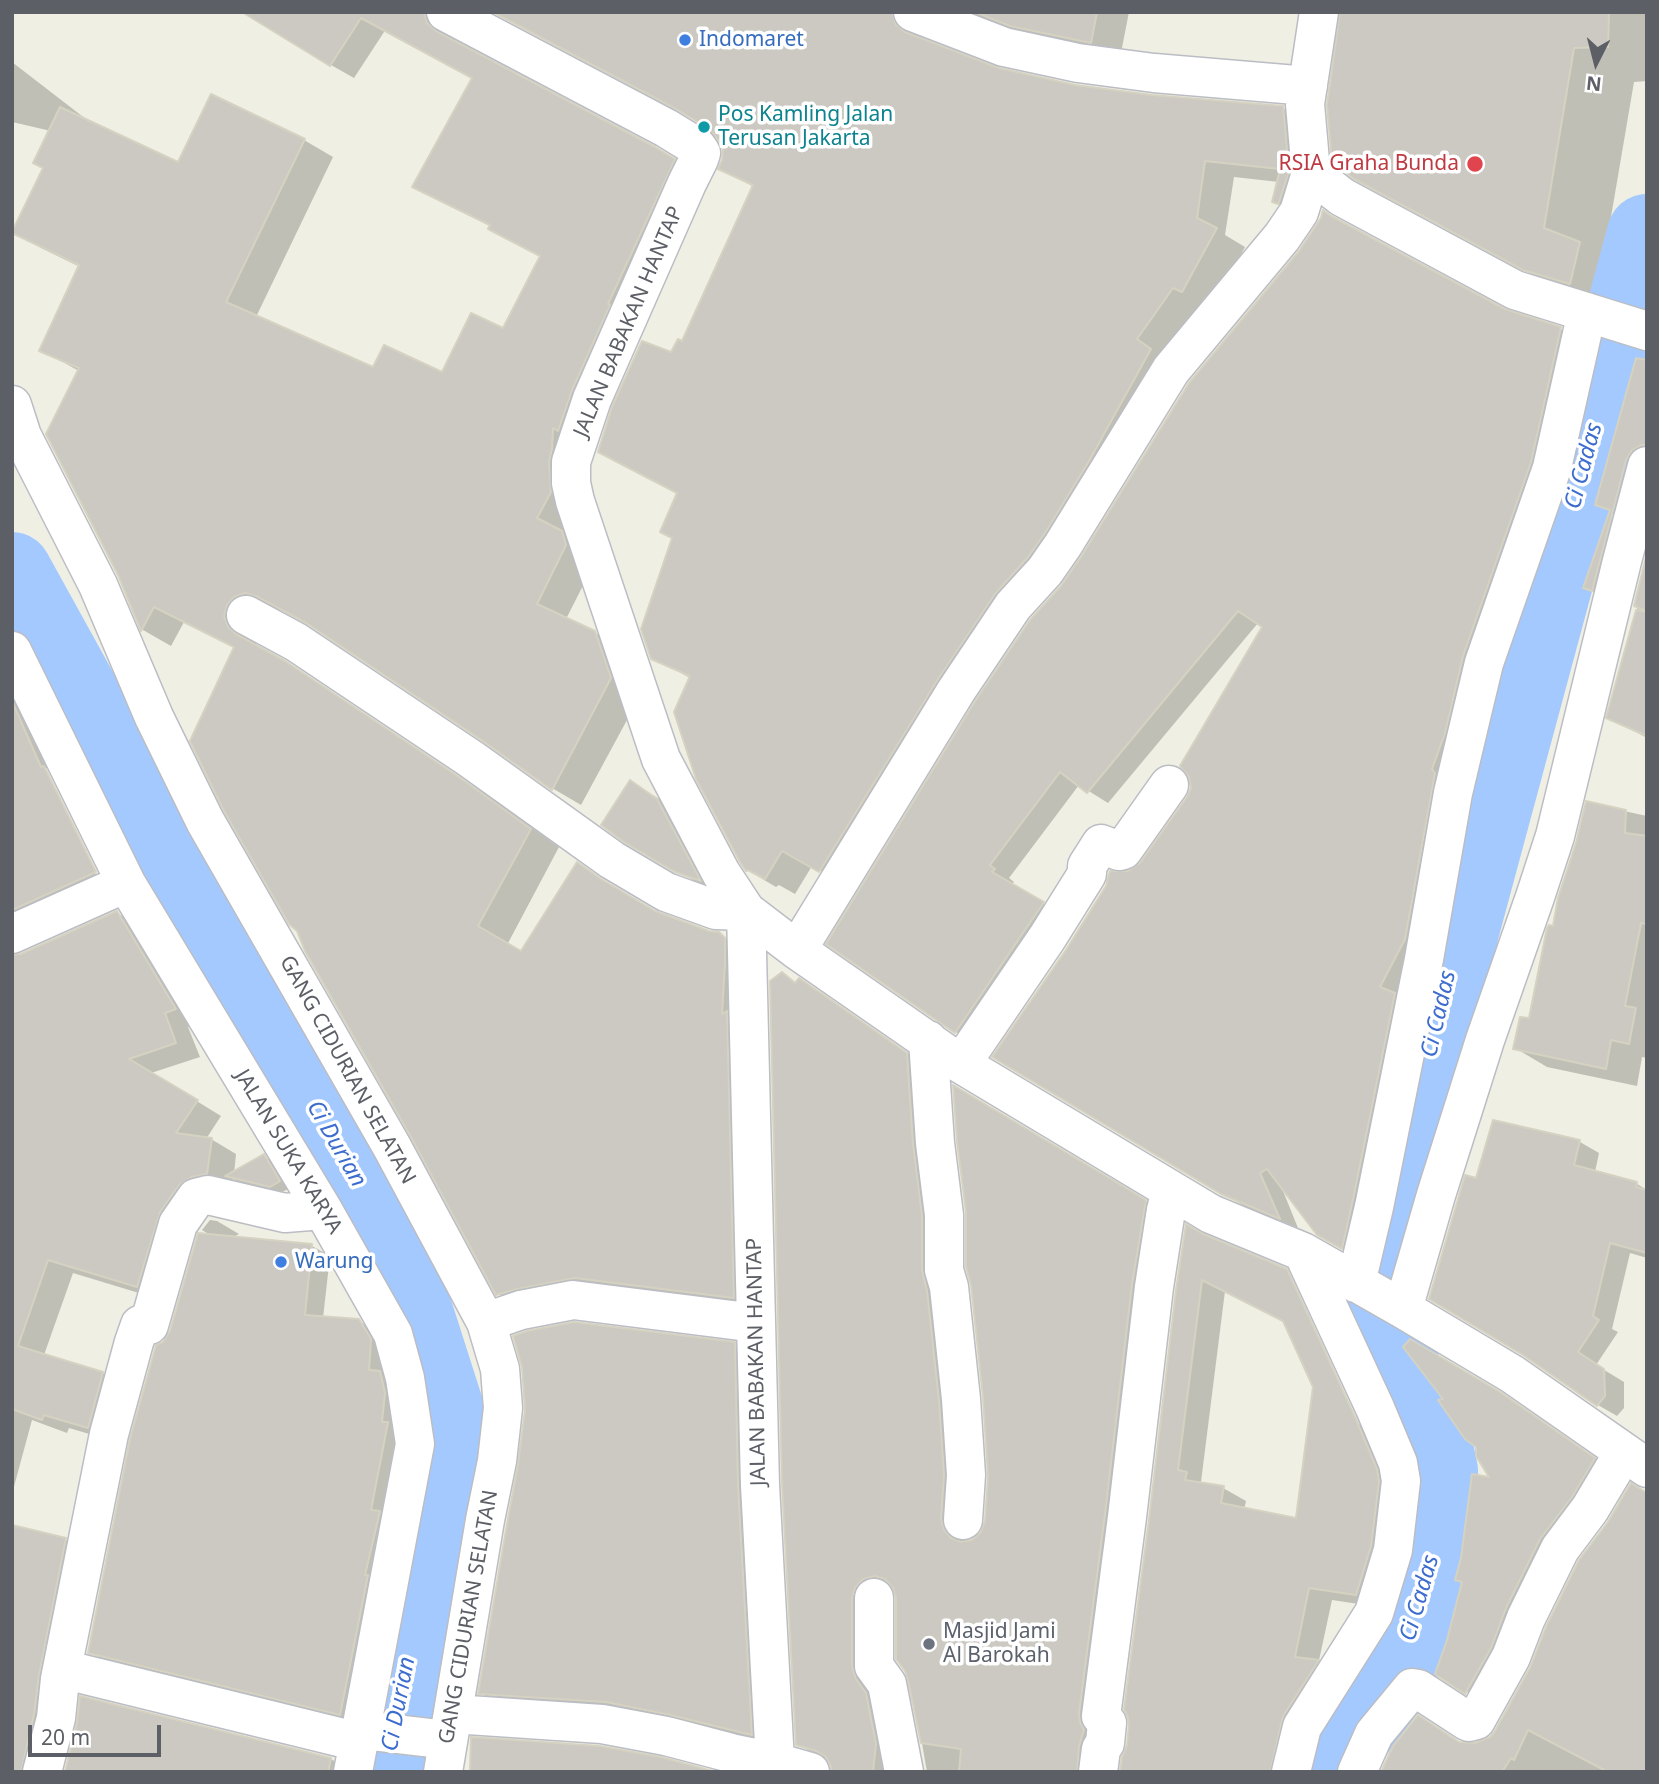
<!DOCTYPE html>
<html>
<head>
<meta charset="utf-8">
<style>
	body { margin:0 }
	#map { position:relative; width:1659px; height:1784px; overflow:hidden; background:#f0efe4; font-family:"Noto Sans",sans-serif }
	canvas { display:block }
	.frame { position:absolute; inset:0; border:14px solid #5c5f66; pointer-events:none }
	.north { position:absolute; left:1561px; top:28px; width:70px; height:70px; -webkit-text-stroke:5px #fff; paint-order:stroke; rotate:186deg; font-size:19px; font-weight:700; line-height:28px; text-align:center; color:#5c5f66 }
	.north::after { content:''; display:block; margin:auto; width:24px; height:32px; background:#5c5f66; clip-path:polygon(50% 0,100% 100%,50% 72%,0 100%) }
	.scale { position:absolute; left:28px; top:1725px; width:133px; height:32px; box-sizing:border-box; border:4px solid #5c5f66; border-top:0; padding-left:9px; font-size:21px; line-height:24px; white-space:nowrap; color:#5c5f66; -webkit-text-stroke:5px #fff; paint-order:stroke }
</style>
</head>
<body>
<div id="map">
<canvas width="1659" height="1784"></canvas>
<div class="frame"></div>
<div class="north">N</div>
<div class="scale">20 m</div>
</div>
<script>
const c = document.querySelector('canvas').getContext('2d');
c.lineJoin = 'round';
function fill(path, color) { c.fillStyle = color; c.fill(path, 'evenodd'); }
const toPath = rows => new Path2D(rows.map(r => 'M' + r).join(''));
function strokePath(path, color, width, dash) { c.strokeStyle = color; c.lineWidth = width; c.lineCap = dash ? 'butt' : 'round'; c.setLineDash(dash || []); c.stroke(path); }
function drawText(font, color, halo, rows, align = 'center') {
  c.font = font + ' "Noto Sans",sans-serif'; c.lineWidth = 7; c.setLineDash([]); c.textBaseline = 'middle'; c.strokeStyle = halo; c.fillStyle = color; for (const [text, x, y, turn = 0] of rows) {
    c.save(); c.translate(x, y); c.rotate((+turn || 0) * Math.PI / 180); c.textAlign = isNaN(turn) ? turn : align; if (halo) c.strokeText(text, 0, 0); c.fillText(text, 0, 0); c.restore();
  }
}
fill(toPath([
	[294,12,462,12,453,31,456,42,462,47,654,149,703,177,601,407,579,509,565,535,591,550,595,562,566,619,594,632,624,649,640,696,581,805,552,788,318,628,288,612,275,609,253,634,257,646,314,680,488,796,559,847,507,945,521,953,578,864,656,913,708,932,718,934,748,951,762,1314,527,1311,498,1294,236,648,184,622,171,646,143,630,119,574,79,371,41,350,80,267,43,249,14,232,45,168,51,131,12,122,12,62,91,123,179,164,304,140,333,157,256,317,374,369,443,374,503,331,541,257,492,227,443,203,414,186,474,78,386,29,354,78,331,65],
	[494,12,928,12,920,33,924,41,996,69,1073,86,1152,97,1283,108,1312,125,1303,218,1274,201,1279,182,1234,177,1225,235,1245,247,1212,308,1024,610,849,887,812,866,795,894,779,885,776,887,747,870,690,678,652,657,674,538,678,494,672,355,682,343,754,187,720,169,725,150,717,134,695,118],
	[964,12,1129,12,1120,58,1041,42],
	[1342,12,1647,12,1647,81,1634,82,1604,258,1639,278,1630,317,1585,303,1416,212,1355,177],
	[1504,311,1560,329,1581,341,1484,668,1362,1259,1318,1234,1281,1186,1298,1228,1244,1206,1222,1193,1129,873,1141,865,1189,798,1264,627,1258,623,1108,803,1079,785,1009,878,1014,882,1011,885,1063,915,977,1044,956,1032,829,943],
	[1647,408,1647,481,1620,518,1597,505],
	[1609,516,1620,522,1596,593,1585,587],
	[1647,560,1647,738,1608,717,1633,629,1630,628,1638,606],
	[12,675,120,886,15,946,16,957,117,913,142,927,200,1023,188,1027,200,1057,151,1073,221,1116,206,1139,211,1139,236,1154,234,1174,264,1156,275,1163,290,1188,282,1192,238,1182,233,1179,232,1187,216,1190,162,1300,73,1273,44,1355,103,1373,127,1388,113,1441,69,1428,67,1433,32,1420,12,1494],
	[43,768,47,768,102,879,99,881],
	[630,782,663,801,710,890,625,840],
	[1587,803,1647,816,1647,1058,1642,1057,1637,1086,1547,1067,1515,1048,1530,1020],
	[782,974,797,983,799,980,822,993,929,1068,964,1533,966,1543,973,1541,983,1533,987,1522,990,1476,976,1100,1168,1215,1100,1772,927,1772,895,1589,887,1591,901,1772,833,1772,829,1760,821,1758,798,1744],
	[1580,1142,1599,1153,1595,1172,1637,1184,1647,1190,1647,1258,1630,1253,1612,1329,1618,1332,1596,1365,1624,1382,1624,1408,1617,1416,1598,1405,1524,1354,1477,1180],
	[210,1220,217,1221,239,1234,232,1238,312,1246,330,1256,323,1318,359,1321,378,1332,403,1405,359,1724,108,1663,90,1652,164,1343,172,1332,213,1237,202,1230],
	[1187,1227,1289,1272,1286,1272,1357,1425,1360,1424,1291,1273,1310,1284,1399,1483,1379,1607,1332,1600,1318,1665,1334,1674,1304,1735,1281,1722,1273,1714,1292,1772,1122,1772,1128,1746],
	[1225,1291,1285,1322,1314,1387,1298,1520,1244,1510,1246,1501,1223,1488,1206,1485,1201,1482],
	[734,1344,754,1356,771,1745,500,1704,480,1693,520,1466,526,1410,524,1367],
	[1519,1406,1613,1470,1485,1703,1437,1673,1449,1641,1493,1479],
	[65,1540,90,1554,48,1772,12,1772],
	[1532,1668,1647,1772,1383,1772,1461,1744,1475,1745,1491,1738],
	[82,1698,331,1759,352,1772,66,1772,79,1724]
]), '#0003');
strokePath(toPath([
	[12,572,112,753,389,1237,450,1428,387,1772],
	[1329,1772,1328,1767,1396,1675,1434,1564,1438,1471,1427,1418,1370,1312,1371,1307,1460,927,1647,234]
]), '#a4c9ff', 80);
const building = toPath([
	[242,12,424,12,427,23,436,31,655,147,675,159,608,304,610,305,572,390,558,431,553,428,552,449,549,462,551,492,537,518,562,531,566,545,537,604,595,631,611,678,552,790,483,741,308,624,256,596,245,593,234,597,227,605,224,616,228,627,236,634,285,661,459,777,531,829,478,926,521,951,577,862,601,879,655,911,709,931,719,932,725,938,725,963,722,1014,727,1011,734,1298,575,1278,517,1289,496,1295,411,1137,305,951,297,931,289,924,224,811,190,741,234,647,154,607,141,631,118,575,46,434,79,368,39,351,79,265,12,233,12,232,43,168,33,163,60,107,178,162,211,94,305,139,226,302,373,367,384,345,442,372,471,313,503,328,540,256,488,229,490,225,412,187,472,78,361,18,330,66,242,12],
	[493,12,892,12,896,25,905,32,999,68,1075,85,1152,95,1283,106,1289,171,1279,202,1278,204,1272,202,1280,169,1205,161,1197,218,1217,228,1182,292,1173,288,1137,339,1151,349,1089,461,1045,533,1028,557,995,594,938,679,819,872,782,851,765,879,748,870,746,871,740,862,696,779,674,712,690,676,651,659,641,629,672,538,660,532,677,493,598,452,612,407,642,341,671,352,678,339,682,341,753,185,718,169,722,160,723,150,719,141,708,128,676,109,493,12],
	[975,12,1097,12,1091,43,1010,26,975,12],
	[1340,12,1609,12,1608,47,1574,48,1544,228,1580,242,1570,284,1523,270,1354,179,1332,162,1327,105,1340,12],
	[1323,210,1331,216,1505,309,1561,327,1531,462,1463,656,1445,733,1432,769,1435,773,1405,939,1380,987,1395,993,1353,1199,1342,1249,1317,1235,1267,1169,1260,1173,1280,1219,1221,1194,992,1057,1066,950,1106,886,1110,871,1128,871,1140,863,1187,797,1191,788,1189,777,1180,766,1262,627,1238,611,1087,793,1060,772,990,865,995,869,992,872,1044,902,955,1033,826,944,974,703,1030,620,1061,586,1081,557,1189,383,1299,251,1321,218,1323,210],
	[1636,358,1647,360,1647,445,1641,445,1632,450,1626,460,1592,591,1583,588,1610,510,1595,505,1636,358],
	[1647,553,1647,611,1634,606,1647,553],
	[1636,610,1647,612,1647,736,1606,718,1636,610],
	[12,701,41,767,44,766,96,872,12,910,12,701],
	[630,780,657,799,701,881,675,872,624,842,601,825,630,780],
	[1586,801,1626,810,1625,833,1647,836,1647,924,1641,923,1625,1006,1636,1008,1629,1044,1611,1040,1606,1069,1513,1049,1520,1017,1529,1018,1547,928,1549,925,1553,926,1558,898,1576,843,1586,801],
	[117,911,176,1009,165,1013,176,1043,129,1059,198,1100,176,1133,212,1138,207,1174,191,1177,179,1185,160,1212,137,1287,48,1260,18,1346,103,1372,88,1428,44,1415,42,1420,12,1409,12,955,21,954,117,911],
	[782,972,795,983,799,978,907,1053,913,1144,922,1216,922,1270,927,1291,939,1401,944,1475,941,1519,944,1530,951,1538,961,1542,972,1540,981,1532,985,1521,988,1476,983,1397,971,1285,966,1267,966,1212,957,1141,953,1085,1146,1200,1132,1284,1105,1514,1079,1713,1080,1722,1084,1730,1079,1746,1077,1772,959,1772,961,1749,921,1743,908,1680,905,1671,896,1659,896,1598,893,1588,885,1579,875,1576,863,1579,855,1588,852,1598,852,1666,856,1679,866,1693,876,1744,873,1772,831,1772,831,1766,825,1756,816,1751,796,1745,782,1484,770,981,782,972],
	[1493,1120,1580,1140,1574,1165,1637,1182,1636,1187,1647,1190,1647,1253,1610,1243,1593,1316,1599,1320,1578,1352,1604,1369,1605,1396,1597,1406,1523,1355,1429,1299,1465,1175,1476,1178,1493,1120],
	[264,1154,280,1181,270,1187,225,1176,264,1154],
	[1186,1224,1203,1234,1287,1269,1355,1417,1377,1469,1379,1482,1371,1546,1356,1595,1309,1588,1295,1657,1319,1660,1283,1716,1270,1772,1120,1772,1122,1757,1127,1745,1129,1725,1128,1717,1124,1709,1149,1520,1176,1290,1186,1224],
	[1202,1280,1283,1321,1313,1387,1296,1518,1221,1503,1224,1486,1185,1480,1187,1472,1178,1470,1202,1280],
	[198,1233,312,1244,305,1315,359,1319,371,1339,369,1370,380,1371,385,1393,382,1422,388,1422,371,1510,380,1511,365,1575,368,1575,340,1715,88,1653,130,1439,155,1349,156,1345,163,1342,170,1331,198,1233],
	[574,1322,735,1342,738,1486,752,1735,670,1715,606,1702,478,1694,507,1524,518,1465,525,1410,522,1367,513,1336,527,1331,574,1322],
	[1410,1339,1500,1392,1595,1458,1572,1497,1540,1539,1506,1608,1491,1648,1465,1694,1435,1674,1447,1640,1462,1582,1455,1580,1461,1558,1472,1474,1489,1477,1476,1456,1476,1447,1465,1439,1438,1400,1443,1399,1403,1347,1410,1339],
	[1631,1483,1647,1493,1647,1772,1608,1772,1528,1730,1514,1760,1511,1758,1502,1772,1381,1772,1393,1746,1418,1715,1459,1742,1475,1743,1490,1737,1495,1731,1530,1668,1546,1627,1579,1560,1608,1522,1631,1483],
	[12,1525,66,1538,39,1675,34,1714,21,1772,12,1772,12,1525],
	[80,1696,331,1758,328,1772,65,1772,77,1723,80,1696],
	[471,1737,599,1746,661,1757,716,1772,470,1772,471,1737]
]);
fill(building, '#cbc9c1');
strokePath(building, '#d5d2c1', 2);
const minor = toPath([
	[446,12,666,128,697,147,701,153,699,159,687,183,592,399,571,462,571,483,575,501,661,759,721,873,746,911,760,1485,775,1762,810,1772],
	[913,12,1004,47,1078,63,1154,73,1308,86],
	[1311,173,1342,197,1515,290,1647,331],
	[12,405,22,436,98,585,154,717,205,821,392,1147,486,1322,500,1369,503,1408,497,1461,485,1520,443,1772],
	[246,615,296,642,471,759,612,860,666,892,716,910,746,911,797,950,961,1064,1211,1214,1303,1252,1403,1309,1512,1374,1647,1468],
	[12,651,126,883,323,1210,393,1334,405,1378,415,1444,353,1772],
	[12,934,126,883],
	[797,950,956,691,1013,606,1045,571,1063,545,1171,370,1282,237,1299,212,1311,173,1305,104,1319,12],
	[928,1040,935,1143,944,1215,944,1270,949,1287,961,1399,966,1475,963,1520],
	[961,1064,1047,938,1087,874,1087,866,1101,844,1119,851,1123,850,1169,785],
	[1356,1283,1374,1207,1424,959,1453,793,1472,713,1484,663,1552,468,1587,312],
	[1403,1309,1436,1195,1485,1040,1535,897,1555,836,1622,561,1647,466],
	[486,1322,521,1310,573,1300,756,1323],
	[874,1598,874,1666,887,1684,904,1772],
	[62,1669,359,1742],
	[453,1714,602,1724,666,1736,731,1753,775,1762],
	[362,1730,448,1740],
	[42,1772,56,1718,60,1679,109,1434,134,1342,140,1325,149,1325,178,1224,196,1198,208,1195,285,1213,323,1210],
	[1098,1772,1101,1749,1105,1743,1107,1723,1101,1716,1127,1517,1154,1287,1166,1210,1171,1190],
	[1291,1772,1302,1727,1374,1613,1393,1550,1401,1481,1398,1463,1375,1408,1307,1261],
	[1357,1772,1374,1734,1412,1688,1418,1689,1467,1721,1469,1722,1476,1720,1511,1657,1526,1618,1560,1549,1590,1509,1624,1452]
]);
strokePath(minor, '#bbbdc4', 41);
strokePath(minor, '#fff', 38);
for (const [x, y, r, color] of [
	[685,40,7,"#3f7fe0"],
	[704,127,7,"#0f9aa8"],
	[1475,164,9,"#e0444e"],
	[281,1262,7,"#3f7fe0"],
	[929,1644,7,"#6b7280"]
]) { const dot = new Path2D(); dot.arc(x, y, r, 0, 2 * Math.PI); c.fillStyle = color; c.fill(dot); strokePath(dot, '#fff', 2.5); }
drawText('21px', '#366cbe', '#fff', [
	["Indomaret",699,40],
	["Warung",295,1262]
], 'left');
drawText('21px', '#0d838f', '#fff', [
	["Pos Kamling Jalan",718,115],
	["Terusan Jakarta",718,139]
], 'left');
drawText('21px', '#be3a42', '#fff', [
	["RSIA Graha Bunda",1459,164]
], 'right');
drawText('21px', '#5c5f66', '#fff', [
	["JALAN BABAKAN HANTAP",629,322,-67],
	["GANG CIDURIAN SELATAN",347,1070,61],
	["JALAN SUKA KARYA",288,1152,59],
	["JALAN BABAKAN HANTAP",757,1362,-91],
	["GANG CIDURIAN SELATAN",469,1617,-80]
]);
drawText('21px', '#5b616d', '#fff', [
	["Masjid Jami",943,1632],
	["Al Barokah",943,1656]
], 'left');
drawText('italic 23px', '#3b6cce', '#fff', [
	["Ci Cadas",1584,466,-75],
	["Ci Cadas",1439,1014,-77],
	["Ci Durian",336,1144,60],
	["Ci Cadas",1420,1598,-74],
	["Ci Durian",399,1704,-79]
]);
</script>
</body>
</html>
